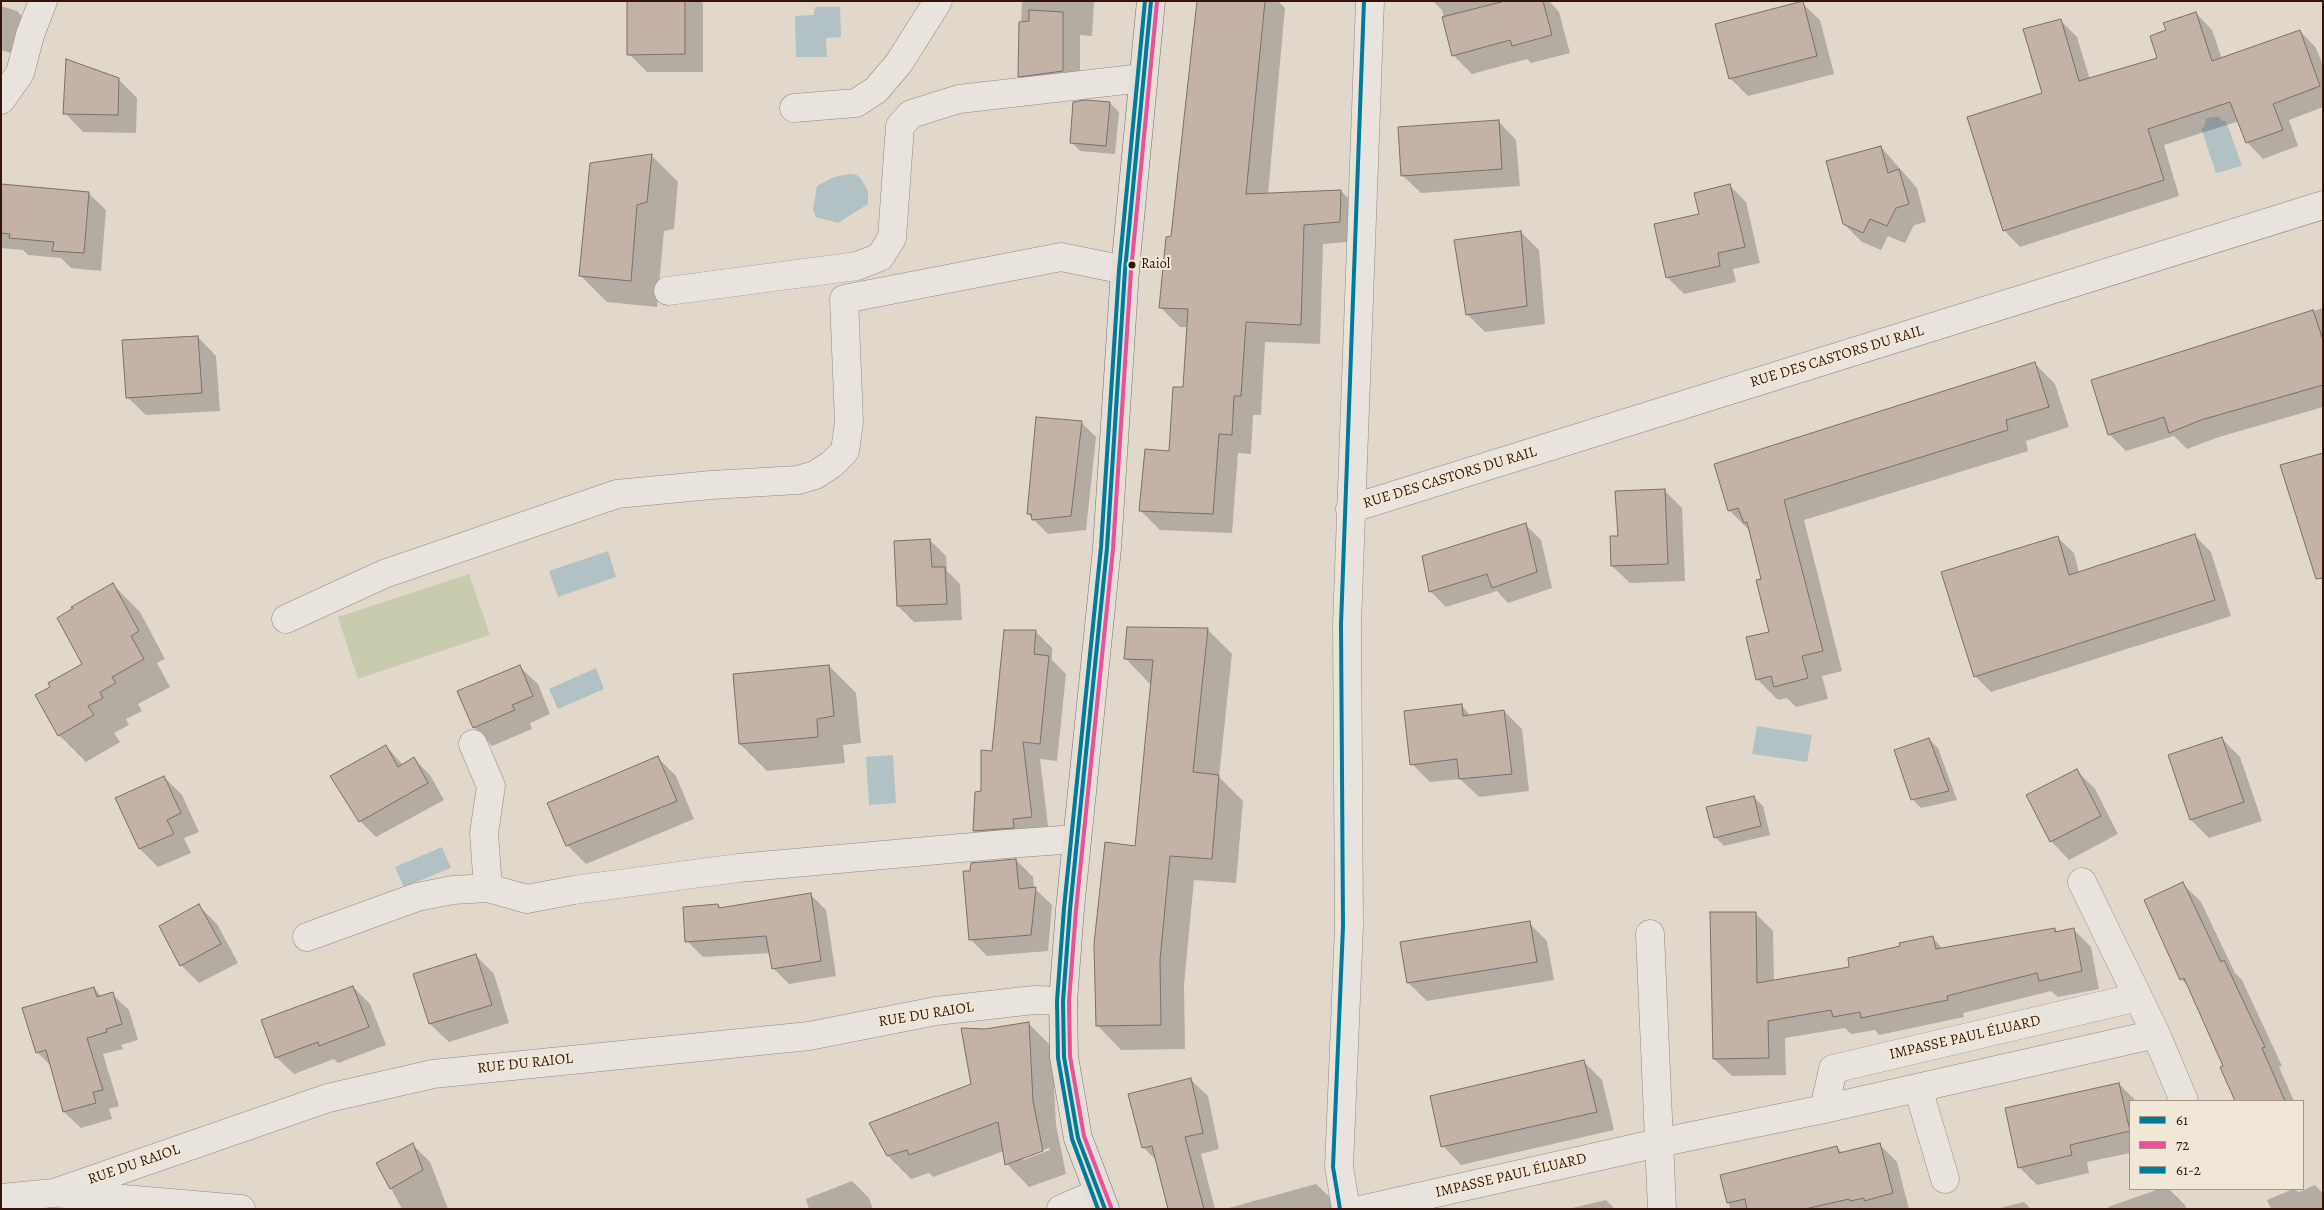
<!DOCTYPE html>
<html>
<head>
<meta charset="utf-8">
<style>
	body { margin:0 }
	#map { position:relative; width:2324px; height:1210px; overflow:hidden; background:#e1d8cb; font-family:Alegreya,serif }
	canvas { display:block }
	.frame { position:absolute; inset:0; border:2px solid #351508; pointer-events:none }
	.legend { position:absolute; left:2129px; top:1100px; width:175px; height:90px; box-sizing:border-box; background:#f1e7d7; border:1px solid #a69384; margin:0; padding:6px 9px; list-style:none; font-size:15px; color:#351508 }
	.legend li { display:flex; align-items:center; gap:10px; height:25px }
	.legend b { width:25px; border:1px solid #a69384 }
</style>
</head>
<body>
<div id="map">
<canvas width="2324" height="1210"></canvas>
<div class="frame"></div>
<ul class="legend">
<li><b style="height:6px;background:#007b99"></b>61</li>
<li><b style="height:6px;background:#ea5297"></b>72</li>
<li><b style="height:6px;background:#007b99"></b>61-2</li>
</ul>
</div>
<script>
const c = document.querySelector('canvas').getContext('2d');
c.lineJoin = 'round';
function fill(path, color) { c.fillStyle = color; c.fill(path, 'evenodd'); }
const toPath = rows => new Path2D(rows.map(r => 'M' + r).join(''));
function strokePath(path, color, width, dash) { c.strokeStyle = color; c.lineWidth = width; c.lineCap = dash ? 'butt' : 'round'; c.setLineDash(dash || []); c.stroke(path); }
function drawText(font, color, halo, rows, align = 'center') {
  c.font = font + ' Alegreya,serif'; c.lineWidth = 4; c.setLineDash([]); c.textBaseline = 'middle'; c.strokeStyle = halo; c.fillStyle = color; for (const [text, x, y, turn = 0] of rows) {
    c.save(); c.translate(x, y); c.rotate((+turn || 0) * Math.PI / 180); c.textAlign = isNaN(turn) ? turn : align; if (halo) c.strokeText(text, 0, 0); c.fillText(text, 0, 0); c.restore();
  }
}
fill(toPath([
	[469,574,490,635,358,679,338,617]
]), '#c8cbad');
fill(toPath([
	[815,7,840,7,841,37,826,38,827,57,796,57,795,16,814,15],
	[2211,117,2219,117,2223,121,2226,121,2242,166,2216,173,2201,128,2204,127,2206,119],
	[850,174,857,175,862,180,868,192,868,204,838,223,816,217,813,210,817,186,834,177],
	[608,551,616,577,558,597,549,571],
	[596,668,604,689,558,709,549,689],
	[1757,726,1812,735,1807,762,1752,754],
	[893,755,896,803,869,805,866,757],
	[442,847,451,868,404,887,395,867]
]), '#b2c1c3');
fill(toPath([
	[628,1,700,1,703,3,703,72,647,72,629,54],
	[1022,1,1094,1,1092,36,1080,35,1080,89,1037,93,1019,76],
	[1198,1,1278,1,1285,8,1268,194,1341,191,1361,210,1359,241,1323,244,1320,344,1265,342,1261,415,1253,415,1251,454,1238,453,1232,533,1160,530,1140,510,1170,452,1184,388,1188,327,1180,327,1160,307,1172,237],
	[1433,1,1549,1,1559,12,1570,53,1531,63,1527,59,1472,74,1453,55,1442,10],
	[1802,3,1820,20,1834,74,1748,96,1730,78],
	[1,6,17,11,35,29,26,58,1,50],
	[2196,13,2212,30,2222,59,2300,31,2316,48,2323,66,2323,107,2289,120,2298,146,2263,159,2247,142,2239,121,2164,145,2179,196,2020,247,2004,230,2043,94,2060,20,2077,37,2090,80,2159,59,2167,31],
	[118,79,137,98,136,133,83,132,65,113],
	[1110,103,1119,112,1115,154,1080,151,1071,142],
	[1498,121,1516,140,1520,186,1421,193,1402,175],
	[1881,147,1917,188,1926,222,1914,225,1905,243,1888,236,1881,250,1862,242,1844,224],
	[651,155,678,182,674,229,664,231,657,307,607,302,580,275],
	[1,185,88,193,106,210,101,271,71,268,61,258,28,255,23,250,1,248],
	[1730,186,1746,202,1760,263,1733,269,1736,282,1684,294,1668,278,1655,225,1700,215],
	[1521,232,1539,250,1545,324,1485,332,1467,314],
	[2323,308,2323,407,2219,437,2187,449,2174,436,2126,451,2109,434,2092,381],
	[198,337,216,356,220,411,146,415,127,397],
	[2035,364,2055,384,2069,427,2026,441,2028,451,1804,520,1842,671,1822,676,1828,699,1796,707,1787,698,1778,700,1758,680,1747,638,1770,633,1763,579,1750,531,1729,510],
	[1081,422,1096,437,1086,530,1048,534,1028,514],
	[1664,490,1682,508,1685,581,1630,583,1612,566,1619,537],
	[1525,524,1541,540,1552,588,1508,603,1497,591,1446,607,1430,591],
	[2194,535,2211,552,2231,616,1991,692,1975,676,2057,537,2074,553,2079,573],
	[930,540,946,556,947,571,960,584,962,620,914,622,898,606],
	[113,585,140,612,165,659,157,663,170,687,138,704,142,711,126,719,129,725,114,733,120,742,86,762,59,735,51,687,83,664],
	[1207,629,1232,654,1219,777,1243,801,1236,883,1194,880,1184,985,1185,1049,1121,1050,1097,1025,1137,847,1152,683,1149,683,1125,658],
	[1035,631,1052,648,1052,660,1066,674,1057,761,1040,759,1049,834,991,848,974,831,993,752],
	[519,666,538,684,550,714,530,723,532,729,492,746,474,727],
	[829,666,856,693,861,743,843,745,845,763,767,771,740,744],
	[1461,705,1471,716,1504,711,1522,729,1529,791,1479,797,1460,779,1430,782,1412,764],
	[1929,739,1938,748,1957,800,1921,808,1912,799],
	[2222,739,2240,757,2262,821,2209,838,2191,820],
	[386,746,403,765,414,759,430,775,444,800,376,837,360,821],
	[658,758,676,776,694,819,586,864,567,845],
	[2076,770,2095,789,2118,834,2069,860,2051,841],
	[164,777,182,795,199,832,184,838,191,853,158,867,140,849,117,798],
	[1754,797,1763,806,1770,835,1724,846,1715,837],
	[1016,860,1033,877,1034,888,1052,905,1048,951,987,956,970,939],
	[2183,884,2201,902,2235,973,2242,980,2282,1066,2279,1067,2294,1101,2237,1101,2222,1068,2224,1067,2189,987,2181,979],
	[810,894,826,910,836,976,789,984,773,968,770,953,703,957,687,941,718,905,721,908],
	[199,906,217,924,238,963,199,983,181,965],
	[1755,913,1773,931,1774,981,1851,968,1901,947,1932,937,1943,949,2055,929,2058,932,2073,929,2091,947,2099,989,2058,997,2051,991,1963,1013,1964,1017,1879,1035,1875,1030,1851,1034,1845,1028,1785,1038,1786,1075,1732,1076,1714,1059],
	[1529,923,1547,941,1554,980,1427,1001,1408,983],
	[475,955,494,974,509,1023,449,1042,430,1024,415,974],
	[353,987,370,1004,386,1045,338,1063,334,1059,294,1074,276,1057],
	[94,988,102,997,112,994,129,1010,138,1040,121,1045,123,1049,103,1054,119,1106,109,1109,112,1119,81,1128,64,1112,52,1067,37,1052],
	[1029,1024,1052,1047,1056,1125,1066,1174,1029,1187,1007,1164,1004,1151,933,1177,929,1173,911,1179,888,1156,871,1124,972,1085,985,1030],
	[1049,1148,1050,1150,1023,1160,1023,1157],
	[1584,1062,1602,1080,1614,1130,1461,1165,1443,1146],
	[1191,1080,1208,1096,1219,1149,1201,1154,1215,1209,1170,1209,1157,1161,1143,1147],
	[2119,1084,2136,1101,2130,1101,2130,1153,2087,1162,2089,1173,2037,1185,2019,1167],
	[413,1145,430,1162,448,1209,402,1209,378,1164],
	[1880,1145,1897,1162,1909,1209,1730,1209,1722,1176,1837,1147,1843,1154],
	[852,1181,869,1198,873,1209,809,1209,806,1199],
	[1316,1184,1333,1200,1335,1209,1225,1209],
	[2315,1185,2323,1193,2323,1209,2271,1209,2267,1200,2293,1189,2299,1192],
	[2159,1189,2169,1189,2185,1205,2186,1209,2109,1209,2108,1207],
	[1606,1200,1615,1209,1568,1209],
	[2024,1202,2031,1209,1996,1209]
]), '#0003');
const building = toPath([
	[627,1,685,1,685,54,627,55,627,1],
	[1197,1,1265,1,1246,194,1341,190,1340,222,1304,225,1301,325,1246,322,1241,396,1234,396,1232,435,1219,434,1213,514,1139,511,1145,449,1169,451,1173,387,1183,387,1188,309,1159,308,1166,237,1171,236,1197,1],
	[1505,1,1543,1,1552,35,1512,46,1510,40,1452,56,1442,17,1505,1],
	[1803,1,1817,56,1729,79,1715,24,1803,1],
	[1029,10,1063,12,1063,71,1018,77,1019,22,1029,21,1029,10],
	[2196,12,2212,61,2300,30,2320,86,2273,104,2283,130,2246,143,2230,102,2148,129,2164,180,2003,231,1967,117,2042,93,2023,29,2061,19,2079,81,2157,58,2150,36,2166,30,2163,23,2196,12],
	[66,59,119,78,118,115,63,114,66,59],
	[1085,100,1110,102,1106,146,1070,143,1073,102,1085,100],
	[1499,120,1502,169,1401,176,1398,127,1499,120],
	[1881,146,1888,173,1899,169,1909,204,1896,208,1887,226,1870,219,1863,233,1843,224,1826,161,1881,146],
	[652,154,647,202,637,205,631,281,579,276,590,163,652,154],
	[1,184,89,192,84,253,52,251,54,242,9,238,10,234,1,233,1,184],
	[1730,184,1745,247,1718,253,1720,266,1666,278,1654,224,1699,214,1694,193,1730,184],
	[1521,231,1527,306,1466,315,1454,240,1521,231],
	[2313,310,2323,340,2323,385,2201,420,2169,433,2164,417,2108,435,2091,380,2313,310],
	[198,336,202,393,126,398,122,340,198,336],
	[2035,362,2049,407,2006,420,2008,430,1784,500,1823,651,1802,656,1808,678,1774,687,1771,676,1756,680,1746,637,1769,632,1756,580,1761,579,1747,522,1744,523,1738,508,1728,511,1714,464,2035,362],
	[1036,417,1082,421,1071,516,1032,520,1031,514,1027,514,1036,417],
	[2323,453,2323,578,2316,579,2280,465,2323,453],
	[1665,489,1668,564,1611,566,1610,536,1618,536,1615,491,1665,489],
	[1526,523,1537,572,1492,588,1487,574,1429,592,1422,556,1526,523],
	[2195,534,2215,600,1974,677,1941,572,2058,536,2069,575,2195,534],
	[930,539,932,567,945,567,947,604,897,606,894,541,930,539],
	[113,583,139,631,131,636,144,659,112,677,116,683,100,692,103,698,88,706,94,715,58,736,35,695,50,687,48,683,82,664,57,618,73,608,71,607,113,583],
	[1127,627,1208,628,1193,772,1219,775,1212,859,1170,856,1160,960,1161,1025,1096,1026,1094,944,1105,842,1135,846,1153,660,1124,659,1127,627],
	[1004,630,1036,630,1034,654,1049,656,1040,744,1023,742,1032,817,1013,819,1014,828,973,831,975,792,981,791,981,750,992,751,1004,630],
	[520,665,533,696,512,705,515,710,473,728,457,691,520,665],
	[829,665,834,716,817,719,818,737,739,744,733,674,829,665],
	[1462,704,1463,716,1504,710,1512,774,1459,779,1457,759,1410,765,1404,711,1462,704],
	[2222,737,2244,802,2190,820,2168,755,2222,737],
	[1929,738,1949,791,1911,800,1894,750,1929,738],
	[386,745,398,767,414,757,428,783,359,822,330,776,386,745],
	[658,756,677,801,566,846,547,803,658,756],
	[2077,769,2101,816,2050,842,2026,795,2077,769],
	[164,776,181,813,167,820,174,834,139,849,115,798,164,776],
	[1754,796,1761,826,1714,838,1706,807,1754,796],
	[1016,859,1019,889,1036,887,1031,935,969,940,963,871,970,871,971,863,1016,859],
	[2183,882,2221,962,2224,960,2265,1047,2262,1048,2285,1101,2235,1101,2220,1067,2223,1066,2184,978,2180,980,2144,900,2183,882],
	[811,893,821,961,772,969,766,936,685,942,683,907,718,904,719,908,811,893],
	[199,904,221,944,180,966,159,926,199,904],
	[1710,912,1756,912,1757,983,1849,967,1848,958,1900,946,1899,943,1933,936,1936,949,2055,928,2055,932,2074,928,2082,971,2039,981,2037,973,1947,996,1948,1000,1861,1018,1860,1012,1833,1017,1831,1010,1768,1021,1769,1058,1713,1059,1710,912],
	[1530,921,1537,962,1407,983,1400,942,1530,921],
	[476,954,492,1005,429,1024,413,974,476,954],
	[353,986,369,1027,319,1046,318,1042,275,1058,261,1020,353,986],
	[94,987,97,997,113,992,122,1024,106,1029,107,1032,87,1038,103,1090,93,1092,96,1103,63,1112,46,1050,36,1053,22,1008,94,987],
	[1029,1022,1033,1101,1043,1151,1005,1165,998,1122,909,1155,907,1150,887,1156,869,1123,971,1084,961,1028,985,1029,1029,1022],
	[1584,1060,1597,1112,1441,1147,1430,1096,1584,1060],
	[1191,1078,1203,1133,1185,1137,1204,1209,1168,1209,1152,1146,1142,1148,1128,1094,1191,1078],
	[2119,1083,2130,1131,2070,1145,2072,1155,2018,1168,2005,1108,2119,1083],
	[413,1143,423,1170,390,1189,376,1163,413,1143],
	[1880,1143,1893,1193,1864,1201,1864,1198,1850,1201,1849,1199,1805,1209,1747,1209,1745,1199,1727,1203,1720,1175,1837,1146,1839,1153,1880,1143]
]);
fill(building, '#c3b2a5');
strokePath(building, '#7a7068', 1);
const minor = toPath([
	[1,100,20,73,30,35,43,1],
	[794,108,856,103,876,90,899,63,938,1],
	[668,291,857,266,880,257,892,238,900,126,911,114,959,99,1143,78],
	[1350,509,2323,205],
	[286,619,384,574,617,494,711,485,798,480,815,475,832,464,845,451,849,422,844,299,1061,257,1125,270],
	[473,744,491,786,484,833,488,888],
	[2082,882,2156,1034,2184,1101],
	[1650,934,1662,1209],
	[307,937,417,897,453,890,488,888,527,899,574,890,738,868,1006,844,1077,839],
	[1918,1088,1945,1179],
	[1824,1109,1833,1069,2138,997],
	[65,1194,241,1209],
	[1,1198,54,1193,328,1098,433,1074,809,1036,936,1011,1034,1000,1063,1001],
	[1061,1209,1098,1193],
	[1346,1209,1339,1167,1349,926,1347,624,1370,1],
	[1365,1209,1658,1143,1824,1109,2156,1034]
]);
const major = toPath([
	[1105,1209,1078,1138,1064,1057,1063,1001,1070,909,1107,548,1125,270,1151,1]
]);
strokePath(minor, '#938a81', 29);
strokePath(major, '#7a7068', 29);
strokePath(minor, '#e8e3dc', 28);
strokePath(major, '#e4dfd7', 28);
strokePath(toPath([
	[1105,1209,1078,1138,1064,1057,1063,1001,1070,909,1107,548,1125,270,1151,1]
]), '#007b99', 4);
strokePath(toPath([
	[1111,1207,1084,1136,1070,1056,1069,1001,1076,910,1113,549,1131,271,1157,2]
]), '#ea5297', 4);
strokePath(toPath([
	[1098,1209,1072,1139,1058,1058,1057,1001,1064,908,1101,547,1119,270,1145,1],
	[1340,1209,1333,1167,1343,926,1341,624,1364,1]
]), '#007b99', 4);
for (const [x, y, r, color] of [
	[1132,265,4.5,"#351508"]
]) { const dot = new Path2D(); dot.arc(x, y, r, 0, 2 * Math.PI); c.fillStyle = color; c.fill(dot); strokePath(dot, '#f1e7d7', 2); }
drawText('14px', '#351508', '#f1e7d7', [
	["Raiol",1141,265]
], 'left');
drawText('15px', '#351508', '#f1e7d7', [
	["RUE DES CASTORS DU RAIL",1837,357,-17],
	["RUE DES CASTORS DU RAIL",1450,478,-17],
	["RUE DU RAIOL",926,1015,-9],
	["IMPASSE PAUL ÉLUARD",1965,1038,-13],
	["RUE DU RAIOL",525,1064,-6],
	["RUE DU RAIOL",134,1165,-19],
	["IMPASSE PAUL ÉLUARD",1511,1176,-13]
]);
</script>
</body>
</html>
